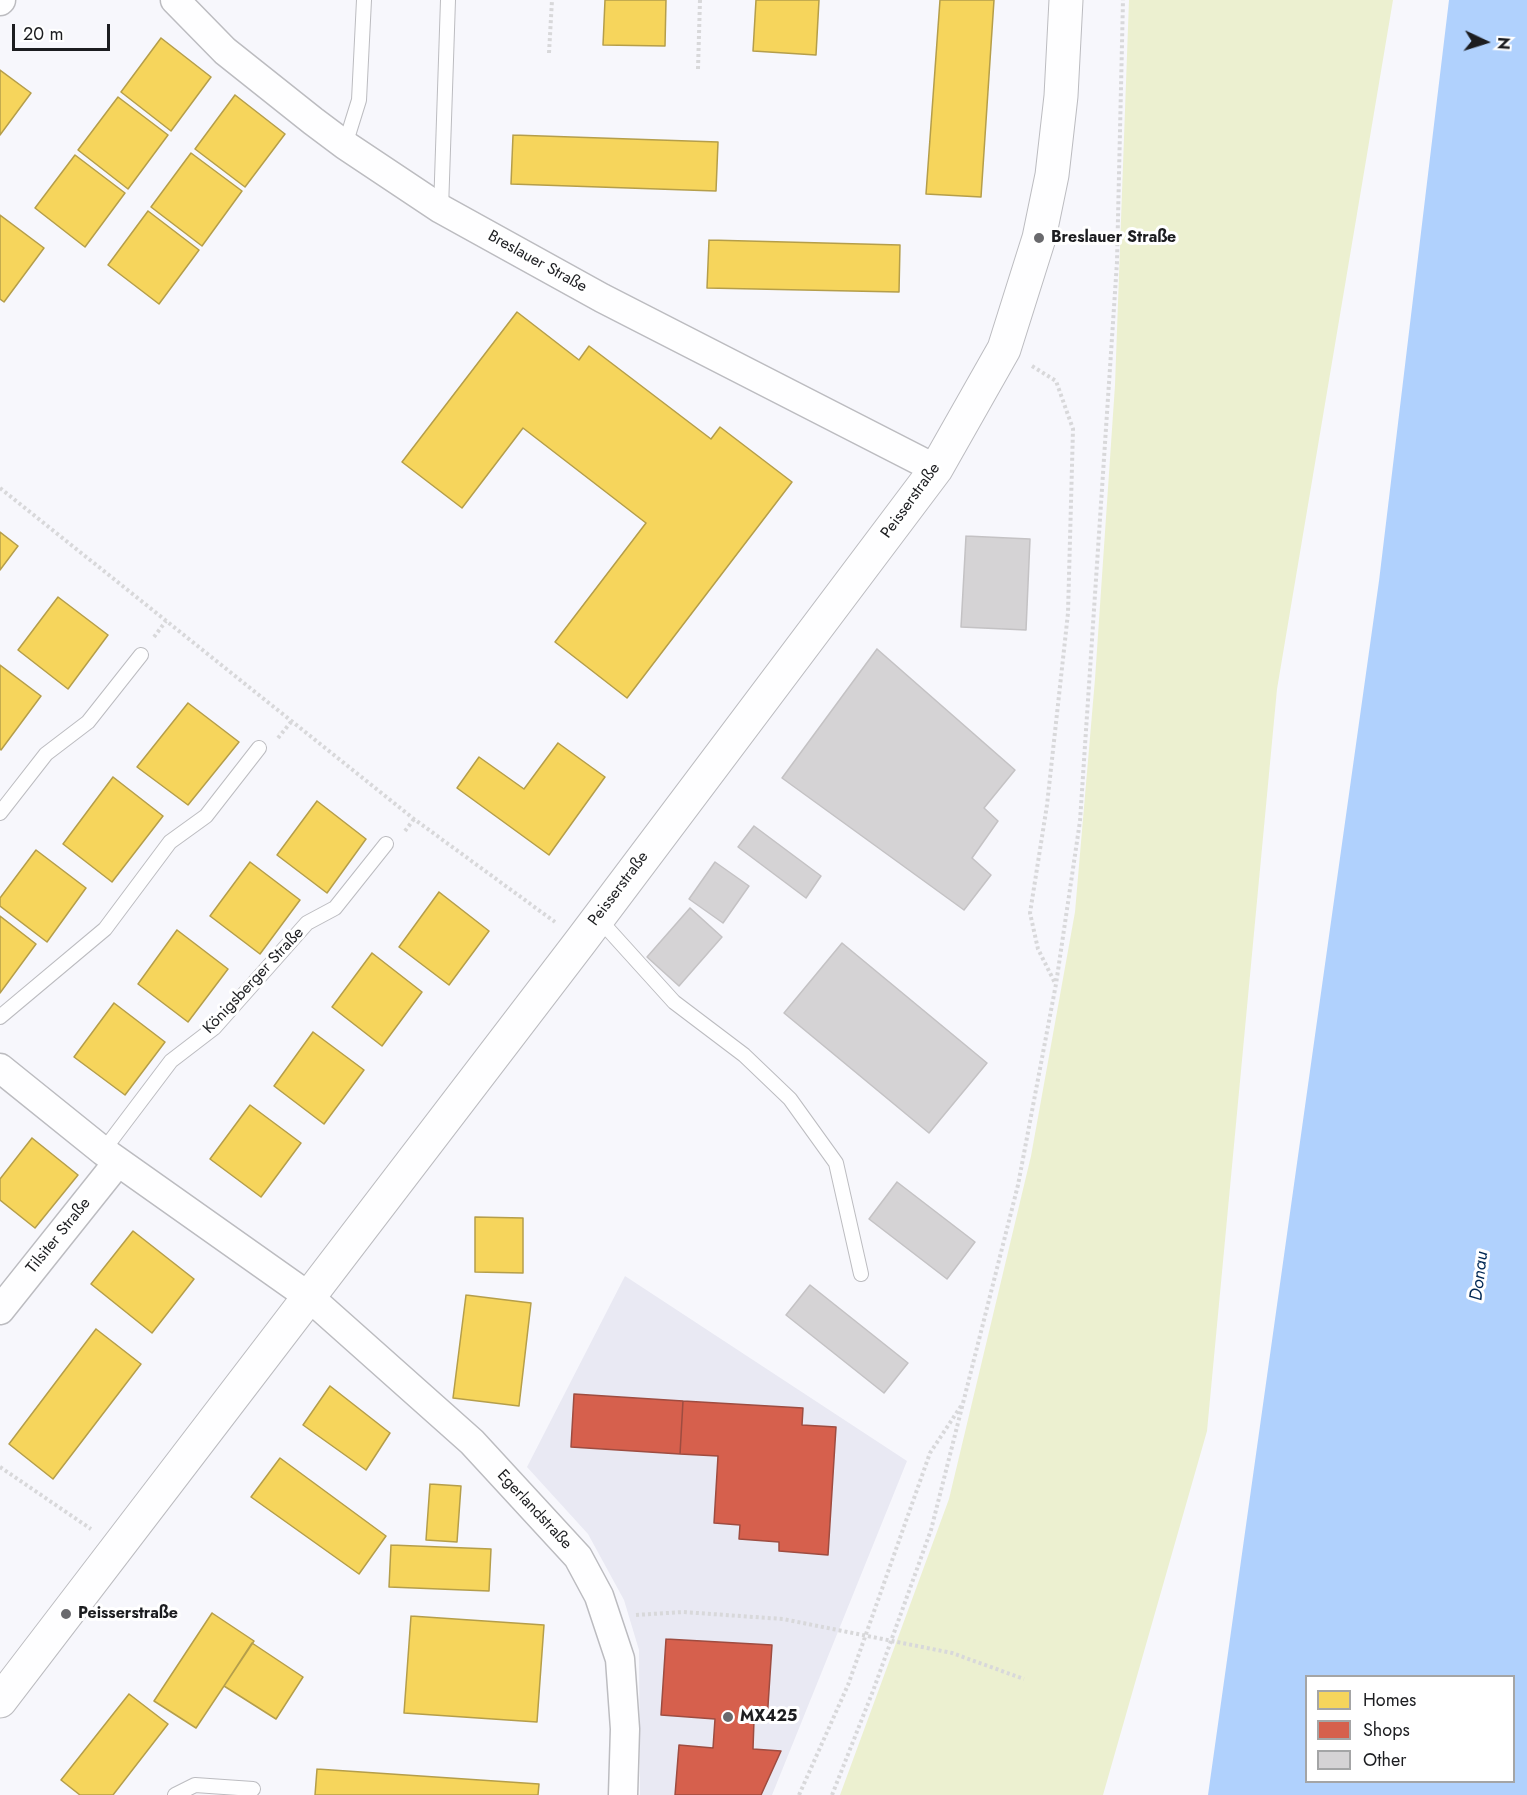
<!DOCTYPE html>
<html>
<head>
<meta charset="utf-8">
<style>
	body { margin:0 }
	#map { position:relative; width:1527px; height:1795px; overflow:hidden; background:#f7f7fc; font-family:Jost,sans-serif }
	canvas { display:block }
	.legend { position:absolute; left:1305px; top:1675px; width:210px; height:108px; box-sizing:border-box; background:#fff; border:2px solid #a4a5a6; margin:0; padding:8px 10px; list-style:none; font-size:18px; color:#1c1d20 }
	.legend li { display:flex; align-items:center; gap:12px; height:30px }
	.legend b { width:30px; border:2px solid #a4a5a6 }
	.north { position:absolute; left:1455px; top:12px; width:60px; height:60px; -webkit-text-stroke:4px #fff; paint-order:stroke; rotate:94deg; font-size:16px; font-weight:700; line-height:24px; text-align:center; color:#1c1d20 }
	.north::after { content:''; display:block; margin:auto; width:21px; height:27px; background:#1c1d20; clip-path:polygon(50% 0,100% 100%,50% 72%,0 100%) }
	.scale { position:absolute; left:12px; top:24px; width:98px; height:27px; box-sizing:border-box; border:3px solid #1c1d20; border-top:0; padding-left:8px; font-size:18px; line-height:21px; white-space:nowrap; color:#1c1d20; -webkit-text-stroke:4px #fff; paint-order:stroke }
</style>
</head>
<body>
<div id="map">
<canvas width="1527" height="1795"></canvas>
<ul class="legend">
<li><b style="height:16px;background:#f6d55c"></b>Homes</li>
<li><b style="height:16px;background:#d6604d"></b>Shops</li>
<li><b style="height:16px;background:#d5d3d5"></b>Other</li>
</ul>
<div class="north">N</div>
<div class="scale">20 m</div>
</div>
<script>
const c = document.querySelector('canvas').getContext('2d');
c.lineJoin = 'round';
function fill(path, color) { c.fillStyle = color; c.fill(path, 'evenodd'); }
const toPath = rows => new Path2D(rows.map(r => 'M' + r).join(''));
function strokePath(path, color, width, dash) { c.strokeStyle = color; c.lineWidth = width; c.lineCap = dash ? 'butt' : 'round'; c.setLineDash(dash || []); c.stroke(path); }
function drawText(font, color, halo, rows, align = 'center') {
  c.font = font + ' Jost,sans-serif'; c.lineWidth = 6; c.setLineDash([]); c.textBaseline = 'middle'; c.strokeStyle = halo; c.fillStyle = color; for (const [text, x, y, turn = 0] of rows) {
    c.save(); c.translate(x, y); c.rotate((+turn || 0) * Math.PI / 180); c.textAlign = isNaN(turn) ? turn : align; if (halo) c.strokeText(text, 0, 0); c.fillText(text, 0, 0); c.restore();
  }
}
fill(toPath([
	[625,1276,907,1461,772,1795,640,1795,639,1650,624,1600,588,1534,527,1467]
]), '#e9e9f3');
fill(toPath([
	[1129,0,1393,0,1277,689,1207,1431,1103,1795,840,1795,949,1499,1031,1156,1075,912,1095,679,1115,385]
]), '#ecf0d0');
fill(toPath([
	[1449,0,1527,0,1527,1795,1208,1795,1379,581],
	[1306,1676,1514,1676,1514,1782,1306,1782]
]), '#b0d1fd');
const homes = toPath([
	[605,0,666,0,665,46,603,45,605,0],
	[756,0,819,0,816,55,753,51,756,0],
	[940,0,994,0,981,197,926,194,940,0],
	[161,38,211,77,171,131,121,92,161,38],
	[0,70,31,93,0,135,0,70],
	[235,95,285,134,245,187,195,149,235,95],
	[118,97,168,135,128,189,78,150,118,97],
	[513,135,718,142,716,191,511,184,513,135],
	[191,153,242,191,202,246,151,207,191,153],
	[75,155,125,193,85,247,35,208,75,155],
	[148,211,199,250,159,304,108,265,148,211],
	[0,215,44,248,4,302,0,299,0,215],
	[709,240,900,245,899,292,707,288,709,240],
	[517,312,579,360,589,346,711,439,720,427,792,482,627,698,555,642,646,523,523,428,462,508,402,462,517,312],
	[0,532,18,546,0,570,0,532],
	[58,597,108,635,68,689,18,650,58,597],
	[0,665,41,696,1,750,0,749,0,665],
	[188,703,239,742,188,805,137,767,188,703],
	[558,743,605,777,549,855,457,788,479,757,524,789,558,743],
	[113,777,163,816,112,882,63,844,113,777],
	[317,801,366,839,327,893,277,855,317,801],
	[36,850,86,888,47,942,0,906,0,898,36,850],
	[250,862,300,900,260,954,210,916,250,862],
	[439,892,489,931,449,985,399,947,439,892],
	[0,916,36,944,0,993,0,916],
	[177,930,228,969,188,1022,138,984,177,930],
	[372,953,422,992,382,1046,332,1007,372,953],
	[114,1003,165,1042,125,1095,74,1057,114,1003],
	[313,1032,364,1070,324,1124,274,1086,313,1032],
	[250,1105,301,1143,261,1197,210,1159,250,1105],
	[32,1138,78,1175,35,1228,0,1200,0,1179,32,1138],
	[475,1217,523,1218,523,1273,475,1272,475,1217],
	[133,1231,194,1279,152,1333,91,1284,133,1231],
	[466,1295,531,1303,519,1406,453,1398,466,1295],
	[96,1329,141,1364,53,1479,9,1444,96,1329],
	[330,1386,390,1433,366,1470,303,1425,330,1386],
	[280,1458,386,1536,359,1574,251,1497,280,1458],
	[430,1484,461,1486,457,1542,426,1540,430,1484],
	[391,1545,491,1549,489,1591,389,1587,391,1545],
	[212,1613,254,1641,196,1728,154,1701,212,1613],
	[411,1616,544,1625,537,1722,404,1713,411,1616],
	[252,1643,303,1677,276,1719,224,1686,252,1643],
	[129,1694,168,1724,113,1795,80,1795,61,1780,129,1694],
	[317,1769,539,1784,538,1795,315,1795,317,1769]
]);
fill(homes, '#f6d55c');
strokePath(homes, '#b59e4a', 1.5);
const shops = toPath([
	[574,1394,683,1401,680,1454,571,1447,574,1394],
	[683,1401,803,1408,802,1425,836,1427,828,1555,779,1551,779,1542,739,1539,740,1525,714,1523,718,1456,680,1454,683,1401],
	[666,1639,772,1645,767,1721,754,1720,753,1749,781,1751,761,1795,675,1795,679,1745,713,1748,715,1719,661,1715,666,1639]
]);
fill(shops, '#d6604d');
strokePath(shops, '#9e4c40', 1.5);
const building = toPath([
	[966,536,1030,539,1026,630,961,627,966,536],
	[877,649,1015,770,984,808,998,821,972,858,991,875,964,910,782,778,877,649],
	[754,826,821,876,806,898,738,847,754,826],
	[715,862,749,886,723,923,689,899,715,862],
	[690,908,722,937,679,986,647,957,690,908],
	[842,943,987,1063,929,1133,784,1013,842,943],
	[897,1182,975,1242,947,1279,869,1219,897,1182],
	[810,1285,908,1363,884,1393,786,1315,810,1285]
]);
fill(building, '#d5d3d5');
strokePath(building, '#c4c2c4', 1.5);
const service = toPath([
	[345,145,359,100,364,0],
	[441,209,448,0],
	[0,813,46,754,88,722,141,655],
	[598,918,674,1002,744,1055,790,1099,836,1163,861,1274],
	[0,1017,105,929,170,842,206,816,259,748],
	[103,1151,171,1061,214,1028,307,923,335,908,386,844],
	[175,1795,195,1785,253,1789]
]);
const minor = toPath([
	[175,0,225,51,313,121,345,145,441,209,602,298,936,469],
	[0,1,1,0],
	[0,1068,103,1151,308,1296,472,1442,578,1557,599,1596,620,1659,625,1729,623,1795],
	[0,1310,118,1162]
]);
const tertiary = toPath([
	[0,1701,581,941,936,469,1004,349,1039,238,1052,175,1061,96,1066,0]
]);
strokePath(service, '#bcbcc0', 16);
strokePath(minor, '#bcbcc0', 31);
strokePath(tertiary, '#bcbcc0', 35);
strokePath(toPath([
	[549,53,552,0],
	[698,69,700,0],
	[1032,366,1056,381,1073,429,1068,613,1047,805,1030,913,1038,949,1055,983],
	[0,488,414,819,555,922],
	[154,637,166,621],
	[278,738,291,722],
	[405,831,414,819],
	[0,1467,91,1529],
	[636,1615,683,1612,783,1619,952,1653,1024,1679],
	[799,1795,848,1685,930,1453,961,1406],
	[832,1795,873,1691,931,1530,1018,1185,1056,984,1080,821,1117,262,1123,0]
]), '#d8d8da', 4, [3, 3]);
strokePath(service, '#fefeff', 14);
strokePath(minor, '#fefeff', 28);
strokePath(tertiary, '#fefeff', 33);
for (const [x, y, r, color] of [
	[1039,238,6,"#69696d"],
	[66,1614,6,"#69696d"],
	[728,1717,6,"#69696d"]
]) { const dot = new Path2D(); dot.arc(x, y, r, 0, 2 * Math.PI); c.fillStyle = color; c.fill(dot); strokePath(dot, '#fff', 2); }
drawText('bold 16px', '#1c1d20', '#fff', [
	["Breslauer Straße",1051,238],
	["Peisserstraße",78,1614],
	["MX425",740,1717]
], 'left');
drawText('16px', '#1c1d20', '#fff', [
	["Breslauer Straße",537,262,29],
	["Peisserstraße",911,501,-54],
	["Peisserstraße",619,889,-53],
	["Königsberger Straße",254,981,-47],
	["Tilsiter Straße",59,1236,-51],
	["Egerlandstraße",534,1510,47]
]);
drawText('italic 18px', '#002855', '#fff', [
	["Donau",1480,1276,-83]
]);
</script>
</body>
</html>
